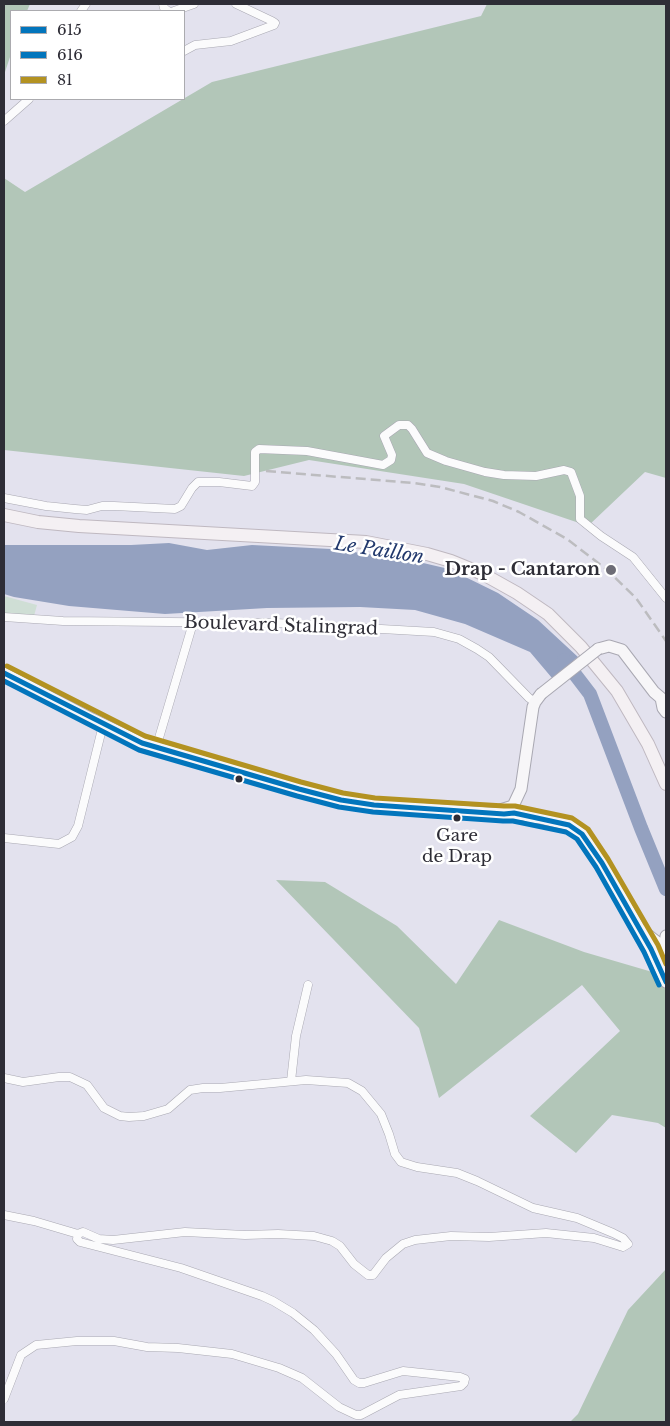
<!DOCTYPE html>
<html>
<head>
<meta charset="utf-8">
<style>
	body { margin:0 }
	#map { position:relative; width:670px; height:1426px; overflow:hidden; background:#e3e2ee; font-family:"Libre Baskerville",serif }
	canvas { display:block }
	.frame { position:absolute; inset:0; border:5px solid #2e2d36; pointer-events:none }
	.legend { position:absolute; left:10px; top:10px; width:175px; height:90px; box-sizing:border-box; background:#fff; border:1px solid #ababaf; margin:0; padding:6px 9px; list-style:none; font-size:15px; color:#2e2d36 }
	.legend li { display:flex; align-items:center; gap:10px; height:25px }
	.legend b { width:25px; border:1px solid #ababaf }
</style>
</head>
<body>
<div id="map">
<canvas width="670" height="1426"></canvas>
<div class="frame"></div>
<ul class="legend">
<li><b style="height:6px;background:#0275bc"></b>615</li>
<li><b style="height:6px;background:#0275bc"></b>616</li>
<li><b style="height:6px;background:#b39221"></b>81</li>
</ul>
</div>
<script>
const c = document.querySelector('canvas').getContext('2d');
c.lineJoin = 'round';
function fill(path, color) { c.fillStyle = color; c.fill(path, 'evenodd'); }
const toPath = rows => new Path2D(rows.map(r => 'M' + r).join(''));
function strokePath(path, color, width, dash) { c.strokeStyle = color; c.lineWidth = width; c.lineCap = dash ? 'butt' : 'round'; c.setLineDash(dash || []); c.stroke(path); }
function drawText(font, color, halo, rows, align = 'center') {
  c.font = font + ' "Libre Baskerville",serif'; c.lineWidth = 5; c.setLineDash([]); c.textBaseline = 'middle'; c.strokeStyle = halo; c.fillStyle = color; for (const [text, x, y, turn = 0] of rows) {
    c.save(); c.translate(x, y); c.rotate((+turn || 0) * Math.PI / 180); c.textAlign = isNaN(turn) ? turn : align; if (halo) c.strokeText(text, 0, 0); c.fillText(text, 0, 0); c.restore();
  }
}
fill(toPath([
	[4,596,37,605,34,616,4,614]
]), '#cfded5');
fill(toPath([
	[4,4,30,4,27,11,11,11,11,54,4,75],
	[487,4,666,4,666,478,645,472,588,526,464,484,309,460,244,476,4,450,4,178,25,192,212,82,481,16],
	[276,880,325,882,397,926,456,984,499,920,584,952,666,976,666,1128,658,1123,612,1115,576,1153,530,1116,620,1031,582,985,439,1098,419,1028],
	[666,1269,666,1422,570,1422,578,1414,628,1310]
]), '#b2c6b8');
fill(toPath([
	[169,543,207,550,252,545,331,549,406,559,449,569,498,593,538,620,578,657,552,678,530,652,465,624,415,610,360,607,267,608,165,614,69,606,14,597,4,594,4,545,131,545]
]), '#94a1c0');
strokePath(toPath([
	[564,660,590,694,641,828,666,889]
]), '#94a1c0', 14);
const street = toPath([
	[163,4,164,8,168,11],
	[81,11,86,4],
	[174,11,194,4],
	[184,51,195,45,231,41,274,25,275,23,272,21,236,4],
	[4,121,29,99],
	[4,498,46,506,75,509,87,510,102,506,114,506,175,509,181,506,192,488,198,482,219,482,252,486,255,482,255,452,259,449,307,451,383,465,391,460,392,455,384,436,399,425,408,425,412,429,427,453,446,461,485,472,504,475,536,476,564,470,571,472,580,496,580,519,601,536,633,557,666,598],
	[4,617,63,621,276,623,434,632,459,639,477,649,489,657,529,698,535,702],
	[156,748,193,623],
	[4,838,59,844,72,837,78,826,103,725],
	[4,1078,23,1082,59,1077,70,1077,87,1085,104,1108,120,1116,129,1117,144,1116,168,1109,190,1090,203,1088,220,1088,306,1080,348,1083,362,1091,381,1114,389,1134,395,1154,401,1162,417,1167,457,1173,477,1181,533,1208,577,1218,613,1233,623,1238,628,1244,623,1247,594,1238,546,1233,489,1237,451,1236,415,1240,403,1244,386,1258,373,1275,368,1275,354,1264,340,1246,332,1241,314,1236,278,1234,245,1235,185,1232,113,1240,99,1239,83,1232,78,1234,77,1239,80,1242,181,1268,262,1296,273,1301,293,1313,314,1330,336,1354,354,1380,359,1383,364,1383,403,1371,460,1377,465,1379,464,1383,461,1386,399,1395,361,1415,356,1415,339,1407,302,1378,279,1368,232,1354,178,1348,147,1347,114,1341,77,1341,36,1345,21,1355,4,1399],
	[291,1081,296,1036,308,985],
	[4,1215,34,1221,78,1234]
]);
const secondary = toPath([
	[598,649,609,646,622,650,654,692,661,698,663,708,666,712],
	[4,673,92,719,142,743,299,789,341,800,374,805,504,814,514,813,518,815,521,814,530,817,540,818,569,825,582,834,602,863,651,949,666,982],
	[500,810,513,806,521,789,533,707,535,702,541,694],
	[643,931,657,942,666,965],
	[666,956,665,945,666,936]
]);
const primary = toPath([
	[4,515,38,522,79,526,366,542,427,554,451,561,483,574,517,593,548,614,581,647,617,691,648,744,666,784]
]);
strokePath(street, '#a9a8b2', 9);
strokePath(secondary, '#a9a8b2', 13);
strokePath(primary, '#bfb8c0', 14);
strokePath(street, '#fbfbfc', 8);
strokePath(secondary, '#f7f6f8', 11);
strokePath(primary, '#f4f0f3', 12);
strokePath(toPath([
	[266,471,414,483,440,487,493,501,519,512,567,539,606,569,636,598,666,641]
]), '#bcbcbf', 2.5, [10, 5]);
const secondaryBridge = toPath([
	[541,694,598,649]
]);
strokePath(secondaryBridge, '#a9a8b2', 13, []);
strokePath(secondaryBridge, '#f7f6f8', 11);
strokePath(toPath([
	[4,673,142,743,299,789,341,800,374,805,504,814,514,813,569,825,582,834,602,863,651,949,666,982]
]), '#0275bc', 5);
strokePath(toPath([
	[4,681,139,750,297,796,339,807,373,812,503,821,513,821,566,832,577,839,596,867,644,952,659,985]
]), '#0275bc', 5);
strokePath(toPath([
	[7,666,145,736,301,782,343,793,375,798,504,806,515,806,572,818,588,829,608,859,658,945,666,964]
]), '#b39221', 5);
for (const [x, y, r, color] of [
	[611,570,6,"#6d6c76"],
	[239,779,4.5,"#2e2d36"],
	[457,818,4.5,"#2e2d36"]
]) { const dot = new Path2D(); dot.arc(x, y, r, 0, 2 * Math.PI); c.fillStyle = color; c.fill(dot); strokePath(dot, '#fff', 2); }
drawText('17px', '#2e2d36', '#fff', [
	["Gare",457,836],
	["de Drap",457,857]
]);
drawText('bold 18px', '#2e2d36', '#fff', [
	["Drap - Cantaron",600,570]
], 'right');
drawText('18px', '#2e2d36', '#fff', [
	["Boulevard Stalingrad",281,626,2]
]);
drawText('italic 19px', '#22396d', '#fff', [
	["Le Paillon",379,551,9]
]);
</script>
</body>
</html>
